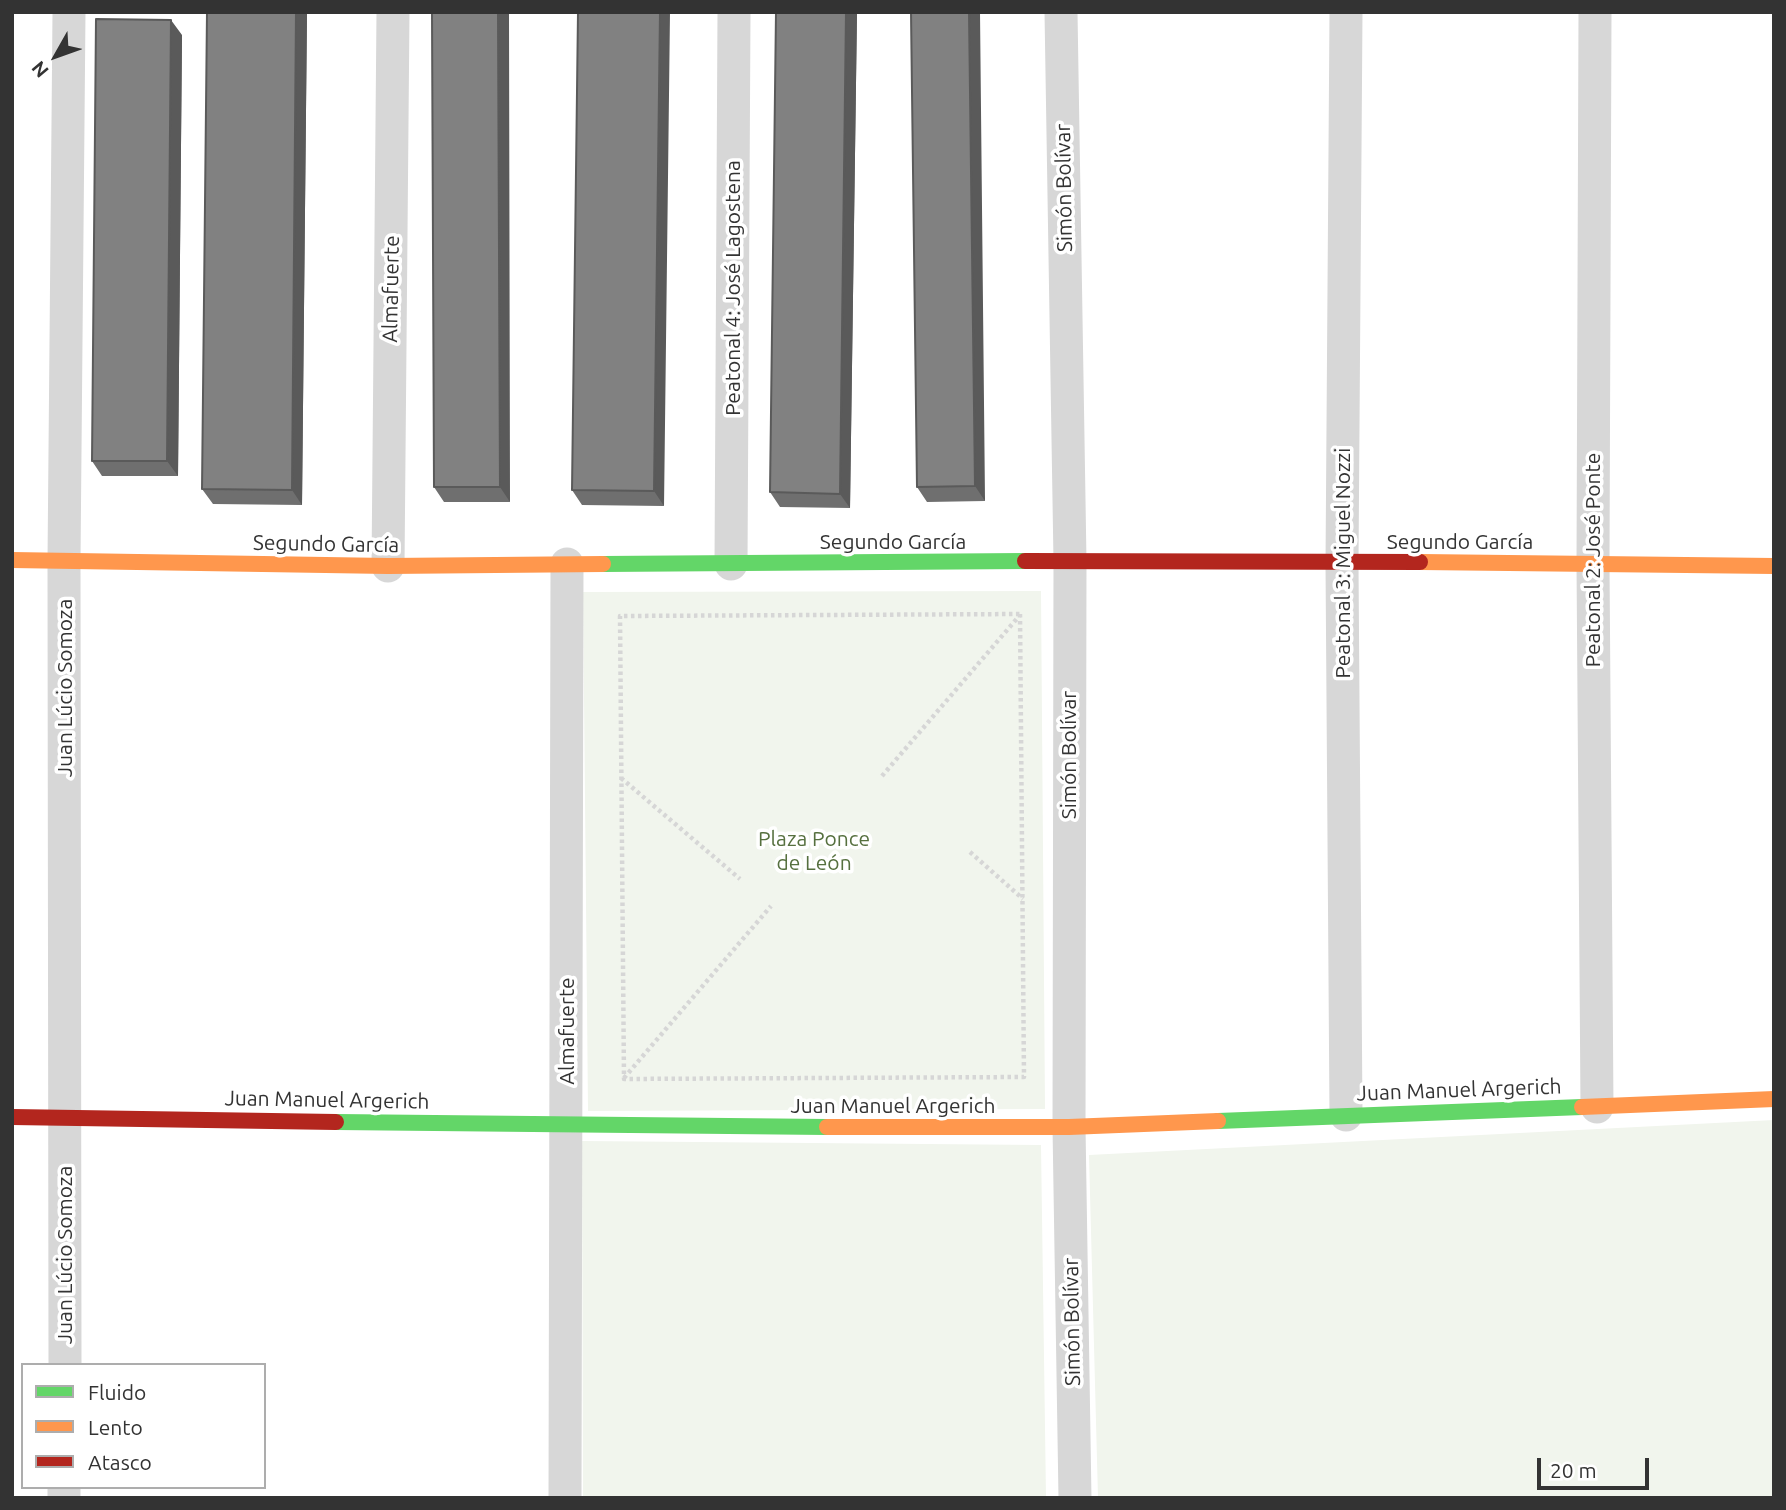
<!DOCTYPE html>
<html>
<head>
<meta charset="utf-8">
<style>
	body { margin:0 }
	#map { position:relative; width:1786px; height:1510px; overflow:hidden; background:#fff; font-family:Ubuntu,sans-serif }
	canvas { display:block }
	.frame { position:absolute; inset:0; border:14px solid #333; pointer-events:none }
	.legend { position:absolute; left:21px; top:1363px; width:245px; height:126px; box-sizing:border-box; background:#fff; border:2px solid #adadad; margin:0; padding:9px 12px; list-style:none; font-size:21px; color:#333 }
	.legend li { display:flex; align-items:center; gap:14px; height:35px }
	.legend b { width:35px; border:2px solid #adadad }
	.north { position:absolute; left:21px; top:21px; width:70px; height:70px; -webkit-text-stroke:5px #fff; paint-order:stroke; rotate:230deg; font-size:19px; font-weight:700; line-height:28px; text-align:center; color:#333 }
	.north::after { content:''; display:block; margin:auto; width:24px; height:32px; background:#333; clip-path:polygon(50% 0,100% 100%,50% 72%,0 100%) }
	.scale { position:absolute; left:1537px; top:1458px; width:112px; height:32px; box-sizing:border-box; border:4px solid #333; border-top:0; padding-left:9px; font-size:21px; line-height:24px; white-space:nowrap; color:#333; -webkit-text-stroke:5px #fff; paint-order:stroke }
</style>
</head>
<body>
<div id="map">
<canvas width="1786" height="1510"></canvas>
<div class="frame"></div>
<ul class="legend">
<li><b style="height:9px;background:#63d668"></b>Fluido</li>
<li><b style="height:9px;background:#ff974d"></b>Lento</li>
<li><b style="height:9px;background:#b3261e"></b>Atasco</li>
</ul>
<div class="north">N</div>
<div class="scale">20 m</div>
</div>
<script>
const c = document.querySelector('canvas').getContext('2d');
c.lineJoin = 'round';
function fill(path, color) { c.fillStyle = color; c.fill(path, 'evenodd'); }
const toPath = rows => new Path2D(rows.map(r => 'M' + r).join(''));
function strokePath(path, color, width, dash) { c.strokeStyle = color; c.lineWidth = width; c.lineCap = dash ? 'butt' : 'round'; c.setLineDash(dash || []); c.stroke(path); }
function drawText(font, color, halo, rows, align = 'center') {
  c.font = font + ' Ubuntu,sans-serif'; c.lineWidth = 7; c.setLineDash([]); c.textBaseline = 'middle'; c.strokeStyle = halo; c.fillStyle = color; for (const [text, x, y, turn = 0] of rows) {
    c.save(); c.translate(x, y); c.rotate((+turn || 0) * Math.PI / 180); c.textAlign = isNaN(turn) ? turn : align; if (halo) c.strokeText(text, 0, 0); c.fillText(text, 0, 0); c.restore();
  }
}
fill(toPath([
	[1041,591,1045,1109,588,1111,583,592],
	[1774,1120,1774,1498,1098,1498,1089,1155],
	[582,1141,1041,1145,1046,1498,583,1498]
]), '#f1f5ed');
strokePath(toPath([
	[1020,614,1024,1077,624,1079,620,616,1020,614],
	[882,776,1020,615],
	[621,778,740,879],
	[970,852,1023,899],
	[624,1078,771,906]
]), '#d6d6d6', 4.5, [3.5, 3.5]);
strokePath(toPath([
	[1061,12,1070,561,1069,1127,1075,1498],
	[1595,12,1593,563,1597,1107],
	[731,564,734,12],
	[388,566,393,12],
	[1346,1115,1342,563,1346,12],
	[65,1365,64,560,69,12],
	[64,1498,64,1487],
	[565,1498,567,564]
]), '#d7d7d7', 33);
strokePath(toPath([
	[603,564,1025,561],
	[1218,1121,1582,1107],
	[336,1122,827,1127]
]), '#63d668', 16);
strokePath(toPath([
	[12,560,388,566,603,564],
	[1420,562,1774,566],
	[1582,1107,1774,1099],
	[827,1127,1069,1127,1218,1121]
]), '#ff974d', 16);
strokePath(toPath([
	[1025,561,1420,562],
	[12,1117,336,1122]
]), '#b3261e', 16);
fill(toPath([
	[207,12,307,12,302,505,213,504,202,489],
	[432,12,510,502,444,502,434,487],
	[578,12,664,506,582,505,572,490],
	[776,12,857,12,850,508,780,507,770,492],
	[911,12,985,501,927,502,917,487],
	[182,35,178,476,102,476,92,461]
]), '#6f6f6f');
fill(toPath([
	[296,12,307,12,302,505,292,490],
	[498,12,509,12,510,502,500,487],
	[660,12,670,12,664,506,654,491],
	[846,12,857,12,850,508,840,494],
	[969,12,980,12,985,501,975,486],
	[171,20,182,35,178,476,167,461]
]), '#5a5a5a');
const building = toPath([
	[207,12,296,12,292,490,202,489,207,12],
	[432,12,498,12,500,487,434,487,432,12],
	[578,12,660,12,654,491,572,490,578,12],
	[776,12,846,12,840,494,770,492,776,12],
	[911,12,969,12,975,486,917,487,911,12],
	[96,19,171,20,167,461,92,461,96,19]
]);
fill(building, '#818181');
strokePath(building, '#5a5a5a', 2);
drawText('21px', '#333', '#fff', [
	["Simón Bolívar",1064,188,-91],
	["Peatonal 4: José Lagostena",733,288,-90],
	["Almafuerte",391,289,-89],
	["Segundo García",893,542],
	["Segundo García",1460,542],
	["Segundo García",326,544,1],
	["Peatonal 2: José Ponte",1593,560,-90],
	["Peatonal 3: Miguel Nozzi",1343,563,-90],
	["Juan Lúcio Somoza",65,688,-90],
	["Simón Bolívar",1069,755,-90],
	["Almafuerte",567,1031,-90],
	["Juan Manuel Argerich",1459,1090,-2],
	["Juan Manuel Argerich",327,1100,1],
	["Juan Manuel Argerich",893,1106],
	["Juan Lúcio Somoza",65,1255,-90],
	["Simón Bolívar",1072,1322,-91]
]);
drawText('21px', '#56703f', '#fff', [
	["Plaza Ponce",814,839],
	["de León",814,863]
]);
</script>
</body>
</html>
